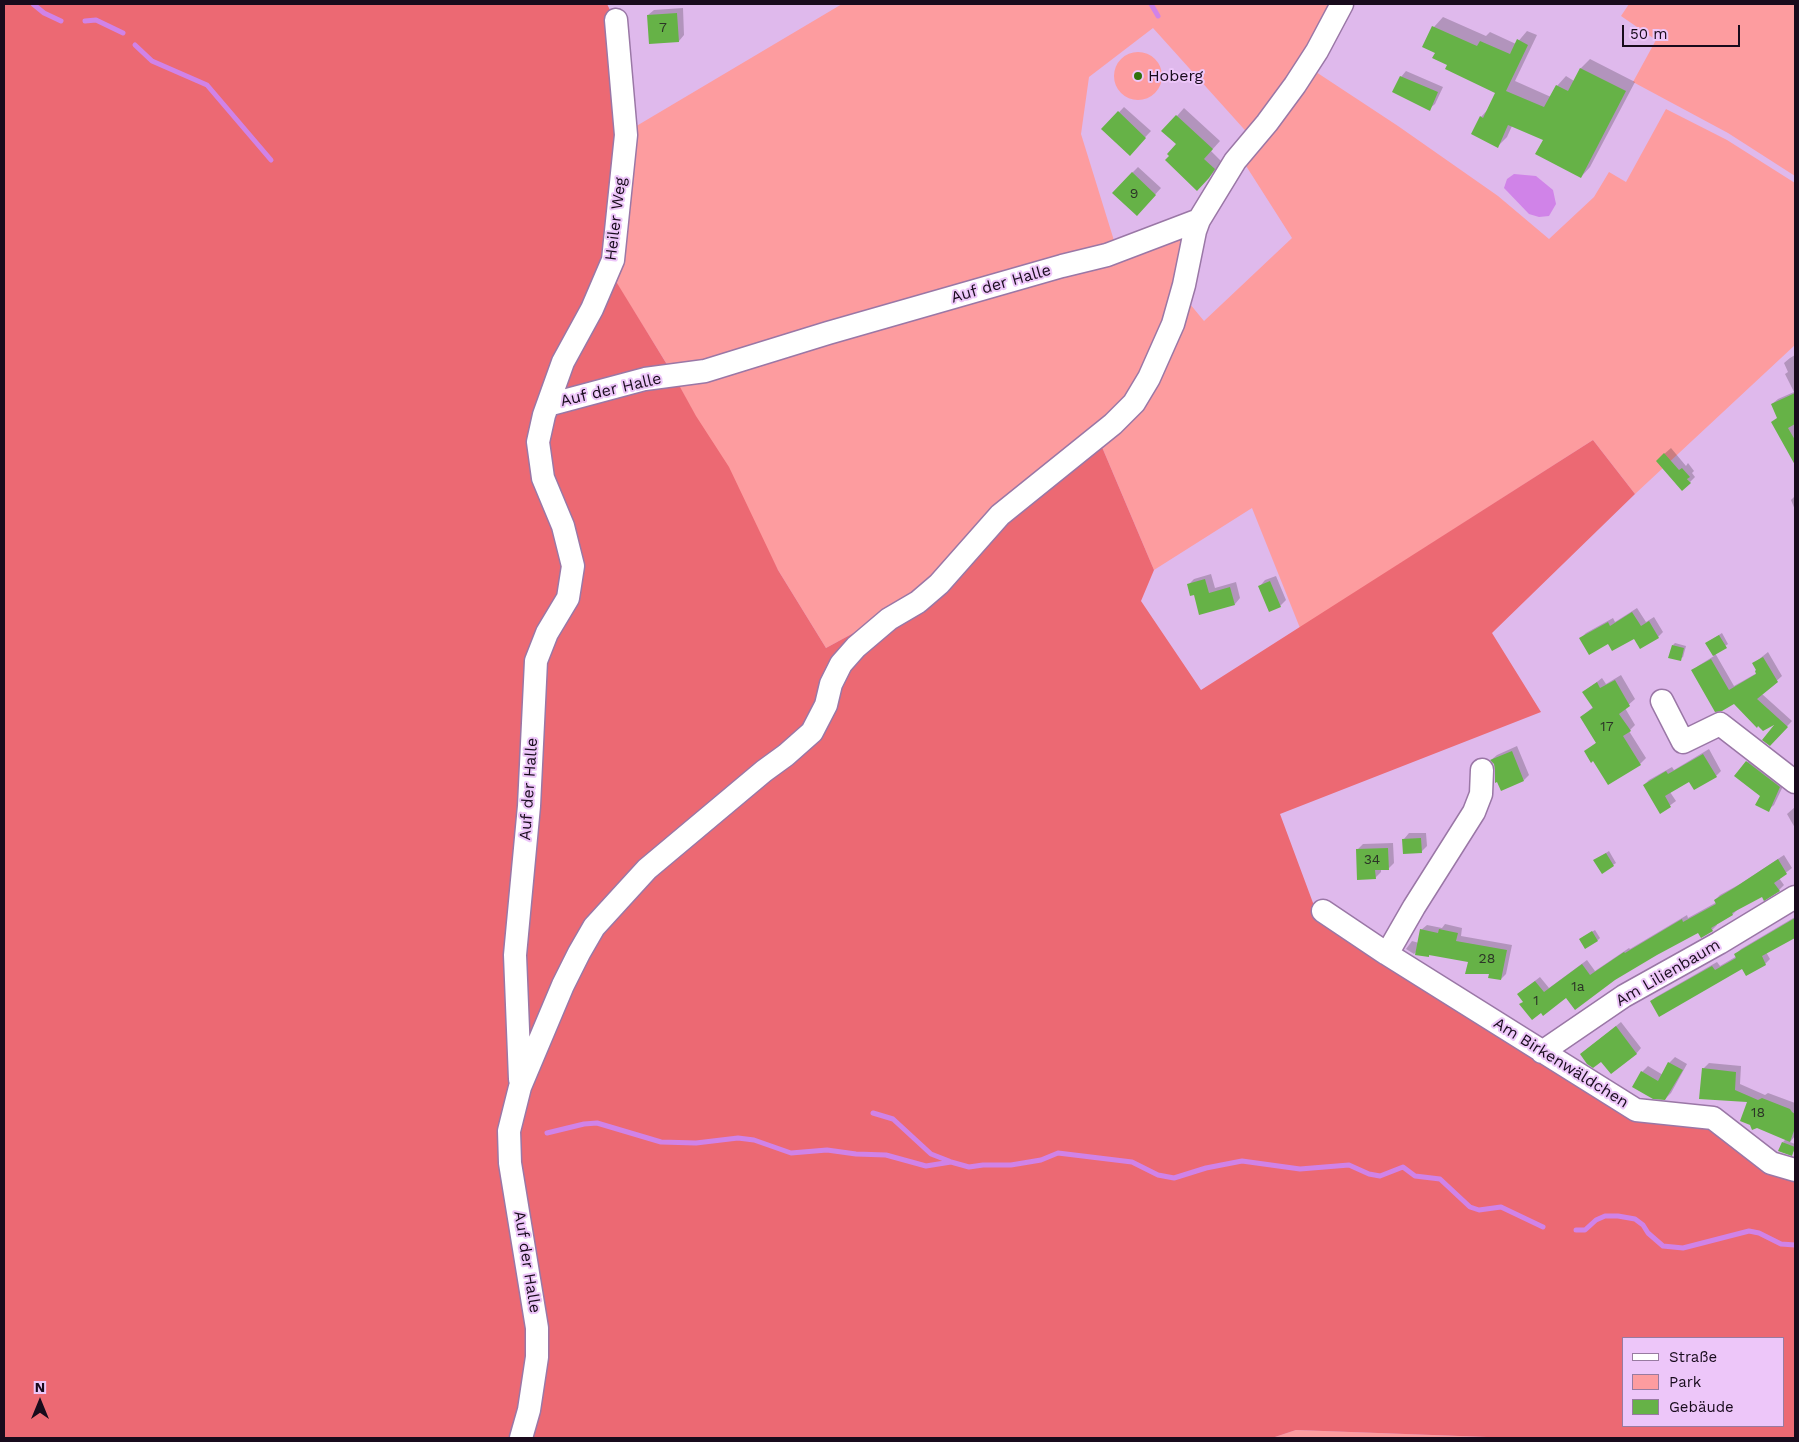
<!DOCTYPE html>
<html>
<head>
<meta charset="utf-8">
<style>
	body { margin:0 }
	#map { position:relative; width:1799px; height:1442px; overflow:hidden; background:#dfb9ec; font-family:"Work Sans",sans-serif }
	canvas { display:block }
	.frame { position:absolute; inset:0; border:5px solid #180b1c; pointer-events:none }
	.legend { position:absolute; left:1622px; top:1337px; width:162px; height:90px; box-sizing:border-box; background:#edc6f9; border:1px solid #987ba1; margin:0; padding:6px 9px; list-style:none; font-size:15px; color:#180b1c }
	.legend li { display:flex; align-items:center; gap:10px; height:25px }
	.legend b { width:25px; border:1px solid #987ba1 }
	.north { position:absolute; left:15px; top:1377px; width:50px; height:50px; -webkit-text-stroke:4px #edc6f9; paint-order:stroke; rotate:0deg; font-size:14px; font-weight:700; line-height:20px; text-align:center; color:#180b1c }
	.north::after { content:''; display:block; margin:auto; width:18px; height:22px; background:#180b1c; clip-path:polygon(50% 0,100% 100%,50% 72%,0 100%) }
	.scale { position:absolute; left:1622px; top:25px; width:118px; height:22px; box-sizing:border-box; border:2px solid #180b1c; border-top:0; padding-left:6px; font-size:15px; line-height:18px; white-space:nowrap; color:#180b1c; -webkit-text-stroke:4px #edc6f9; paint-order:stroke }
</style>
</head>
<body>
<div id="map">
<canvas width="1799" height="1442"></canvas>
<div class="frame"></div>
<ul class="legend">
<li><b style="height:6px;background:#fff"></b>Straße</li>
<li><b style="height:14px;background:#fd9c9f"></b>Park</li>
<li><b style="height:14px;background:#66b247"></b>Gebäude</li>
</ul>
<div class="north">N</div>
<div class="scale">50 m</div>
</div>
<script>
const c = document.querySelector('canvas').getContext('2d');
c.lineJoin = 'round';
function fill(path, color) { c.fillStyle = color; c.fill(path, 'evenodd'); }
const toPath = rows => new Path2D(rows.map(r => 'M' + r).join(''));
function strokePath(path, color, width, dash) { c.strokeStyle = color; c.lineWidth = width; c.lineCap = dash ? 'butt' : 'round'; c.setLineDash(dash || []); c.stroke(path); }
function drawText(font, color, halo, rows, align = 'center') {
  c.font = font + ' "Work Sans",sans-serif'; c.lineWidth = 4; c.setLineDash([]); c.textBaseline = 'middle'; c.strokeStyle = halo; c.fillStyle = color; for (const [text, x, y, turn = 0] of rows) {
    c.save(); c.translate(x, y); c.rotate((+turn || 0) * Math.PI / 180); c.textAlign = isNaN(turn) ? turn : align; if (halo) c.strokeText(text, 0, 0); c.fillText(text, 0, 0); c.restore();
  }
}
fill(toPath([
	[842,4,1340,4,1252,138,1153,28,1089,77,1081,134,1116,247,673,374,610,273,628,131],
	[1629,4,1795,4,1795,176,1728,133,1633,82,1656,40,1621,16],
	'1114 76a24 24 0 1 1 48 0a24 24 0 1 1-48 0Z',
	[1313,70,1398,126,1498,196,1549,239,1594,197,1609,172,1626,182,1666,109,1727,140,1795,183,1795,345,1635,494,1593,440,1300,628,1252,508,1154,570,1099,440,1185,298,1204,321,1292,238,1241,158],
	[1189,236,1148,377,894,611,826,648,778,570,676,380],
	[1296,1430,1514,1438,1272,1438]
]), '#fd9c9f');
fill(toPath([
	[4,4,607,4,615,20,624,135,609,270,674,376,696,416,729,467,778,570,826,648,894,611,1099,440,1154,570,1141,601,1201,690,1593,440,1635,494,1492,633,1541,712,1280,814,1316,911,1635,1115,1711,1124,1795,1178,1795,1438,1514,1438,1296,1430,1272,1438,4,1438],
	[1623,1338,1783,1338,1783,1426,1623,1426]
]), '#ec6973');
fill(toPath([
	[1514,174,1536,176,1553,190,1556,204,1549,216,1539,217,1529,214,1504,188,1507,179]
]), '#d083e8');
fill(toPath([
	[683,8,684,35,679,41,648,15,654,10],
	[1443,17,1486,36,1490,32,1516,44,1527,31,1537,35,1515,81,1551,97,1557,86,1566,76,1574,81,1581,68,1590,59,1635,82,1590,167,1581,177,1545,139,1512,126,1507,137,1498,146,1481,117,1489,108,1497,92,1448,65,1436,52,1424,47,1434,27],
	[1406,71,1443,87,1435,104,1429,109,1401,77],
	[1124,107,1151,131,1135,148,1103,129],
	[1184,108,1220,141,1211,151,1221,161,1217,169,1197,189,1178,144,1177,116],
	[1138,167,1161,188,1143,208,1132,173],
	[1795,355,1795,462,1778,431,1778,417,1772,404,1778,399,1794,392,1785,374,1788,372,1784,363,1790,358],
	[1671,448,1686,466,1688,463,1694,471,1692,473,1695,477,1690,482,1663,455],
	[1795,496,1795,510,1791,500],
	[1211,574,1215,588,1236,582,1240,598,1235,604,1194,594,1188,585,1194,579],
	[1276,576,1286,600,1280,606,1260,586,1265,580],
	[1637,608,1646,622,1654,617,1663,632,1658,637,1635,637,1608,643,1581,638,1586,633,1613,618,1615,622],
	[1722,633,1728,644,1715,653,1734,686,1757,673,1758,670,1753,664,1768,652,1782,676,1762,694,1792,721,1770,744,1779,720,1735,702,1693,671,1698,666,1714,656,1706,643],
	[1675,643,1686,646,1683,657,1680,659,1673,645],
	[1621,675,1635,699,1625,708,1635,725,1629,731,1646,758,1640,764,1608,783,1593,760,1585,752,1597,742,1581,717,1593,707,1584,692,1602,678,1606,684],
	[1517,746,1529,775,1524,780,1495,764,1491,760,1497,755],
	[1709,749,1721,771,1716,776,1694,789,1689,781,1670,792,1676,801,1661,812,1644,785,1649,780,1672,767,1674,770],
	[1752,756,1785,782,1774,805,1768,810,1761,795,1736,776],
	[1795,807,1795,828,1787,814],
	[1409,833,1426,833,1427,846,1421,852,1404,839],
	[1393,843,1394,863,1388,869,1381,869,1381,872,1375,878,1357,850,1363,844],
	[1609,851,1616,863,1602,872,1598,858],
	[1784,855,1792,868,1779,878,1784,885,1779,890,1762,896,1738,909,1733,914,1716,923,1717,925,1712,930,1699,932,1566,997,1524,1002,1523,990,1540,977,1549,988,1587,960,1595,971,1629,948,1630,949,1687,915,1688,918,1717,902,1715,900,1720,895,1740,884],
	[1795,917,1795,936,1766,952,1770,959,1765,964,1743,967,1651,1001,1656,997,1717,962,1720,966,1737,956,1736,954,1741,949],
	[1445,924,1462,928,1461,936,1512,945,1506,974,1501,979,1469,961,1431,954,1428,956,1417,951,1414,954,1406,949,1412,941,1419,943,1421,930,1427,925,1442,928],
	[1595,930,1600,938,1598,940,1583,937],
	[1621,1022,1641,1048,1636,1054,1601,1060,1581,1054],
	[1675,1057,1687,1064,1671,1093,1665,1099,1642,1072,1648,1066,1663,1075,1669,1063],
	[1709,1063,1741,1066,1740,1084,1765,1095,1768,1093,1795,1103,1795,1136,1790,1142,1795,1144,1795,1149,1792,1154,1783,1142,1786,1139,1749,1101,1703,1069]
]), '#0003');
strokePath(toPath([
	[33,4,44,13,61,21],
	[1151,4,1158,16],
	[85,21,96,20,123,33],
	[135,45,152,61,207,85,271,160],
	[873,1113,893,1119,931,1154,949,1161],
	[547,1133,584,1124,597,1123,661,1142,696,1143,738,1138,754,1140,791,1153,827,1150,856,1154,886,1155,926,1166,951,1162,969,1167,983,1165,1011,1165,1041,1160,1058,1153,1132,1162,1158,1175,1174,1178,1206,1168,1242,1161,1300,1169,1349,1165,1369,1174,1380,1176,1403,1167,1415,1176,1440,1179,1470,1207,1479,1210,1501,1207,1543,1227],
	[1576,1230,1585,1230,1596,1220,1605,1216,1618,1216,1635,1219,1643,1225,1648,1233,1663,1246,1683,1248,1749,1231,1759,1233,1781,1244,1795,1245]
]), '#d083e8', 5);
fill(toPath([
	[677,13,679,42,649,44,647,15],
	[1432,26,1477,46,1480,41,1510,54,1517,39,1528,45,1506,91,1544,107,1556,85,1568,91,1580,68,1626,91,1581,178,1535,154,1543,140,1508,125,1498,148,1471,134,1480,116,1483,118,1495,93,1445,69,1447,65,1432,58,1435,53,1422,47],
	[1400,76,1438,92,1430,111,1392,92],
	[1118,111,1146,138,1130,156,1101,129],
	[1176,115,1213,149,1204,159,1215,169,1209,178,1197,191,1165,160,1169,156,1167,154,1176,144,1161,131],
	[1132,172,1156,195,1137,216,1112,193],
	[1795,393,1795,424,1788,428,1795,440,1795,465,1771,422,1777,418,1771,404],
	[1664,453,1679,470,1682,468,1690,477,1687,479,1691,483,1682,491,1656,461],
	[1205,579,1209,593,1230,587,1235,605,1199,615,1194,595,1190,596,1187,584],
	[1270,581,1281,607,1269,612,1258,586],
	[1632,612,1641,626,1649,621,1659,638,1640,649,1634,639,1612,651,1608,644,1589,655,1579,638,1608,622,1610,626],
	[1719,635,1727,648,1713,656,1705,643],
	[1672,645,1684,648,1681,661,1668,658],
	[1763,657,1778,682,1757,699,1788,727,1770,746,1762,740,1774,725,1763,731,1758,726,1757,728,1734,704,1722,711,1715,712,1691,670,1711,659,1729,690,1756,674,1755,671,1756,670,1752,663],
	[1615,680,1630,706,1619,714,1631,731,1623,736,1641,765,1608,785,1593,761,1591,763,1584,751,1596,743,1580,717,1593,708,1582,692,1597,682,1600,688],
	[1512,751,1524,781,1501,791,1497,782,1495,783,1495,770,1494,764,1490,760],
	[1703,754,1717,777,1694,790,1689,782,1665,796,1671,807,1660,814,1643,785,1666,771,1668,774],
	[1746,761,1780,787,1769,812,1755,805,1760,796,1734,776],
	[1421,838,1422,853,1403,854,1402,839],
	[1388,848,1389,870,1375,870,1376,879,1357,880,1356,849],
	[1606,853,1614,866,1602,874,1593,860],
	[1778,859,1787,874,1774,883,1780,891,1764,901,1762,897,1732,913,1733,915,1711,928,1713,931,1701,938,1698,933,1657,955,1615,980,1575,1010,1566,998,1543,1016,1541,1013,1532,1020,1519,1004,1523,1002,1517,994,1535,981,1544,992,1582,964,1590,975,1624,952,1625,953,1682,919,1683,922,1716,904,1714,900,1734,888],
	[1795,918,1795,938,1762,956,1766,965,1746,976,1742,969,1659,1017,1650,1001,1712,966,1715,970,1736,958,1734,954],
	[1420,929,1438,933,1439,929,1458,933,1456,941,1507,950,1501,980,1488,978,1489,974,1465,974,1468,962,1429,955,1429,957,1415,955],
	[1592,931,1598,941,1585,949,1579,939],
	[1616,1026,1637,1054,1611,1074,1601,1062,1593,1068,1587,1064,1580,1054],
	[1668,1062,1683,1070,1665,1100,1653,1099,1632,1087,1641,1071,1658,1081],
	[1702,1068,1736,1072,1735,1090,1758,1100,1762,1098,1790,1109,1792,1112,1795,1114,1795,1128,1790,1142,1757,1128,1752,1130,1750,1125,1740,1121,1747,1102,1699,1099],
	[1782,1142,1795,1147,1792,1156,1778,1151]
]), '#66b247');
const minor = toPath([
	[548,405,645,379,705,371,828,333,1062,266,1107,255,1199,220],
	[1662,701,1683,742,1720,724,1795,782],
	[1323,911,1387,954,1636,1110,1713,1118,1771,1163,1795,1170],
	[1387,954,1414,907,1474,812,1481,794,1482,770],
	[1542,1052,1624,996,1719,943,1795,897],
	[520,1079,515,955,529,806,536,661,547,633,568,598,573,566,563,526,543,478,538,442,544,415,563,362,592,309,613,260,626,135,616,20],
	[521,1438,529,1410,537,1357,537,1328,510,1163,509,1131,520,1087,563,985,579,953,594,927,647,869,764,771,786,755,812,732,826,705,831,684,841,664,856,647,889,619,918,602,939,584,1000,515,1113,424,1134,403,1149,378,1173,324,1184,285,1195,231,1199,220,1235,161,1267,123,1295,85,1317,51,1342,4]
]);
strokePath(minor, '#9a77a6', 25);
strokePath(minor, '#fff', 22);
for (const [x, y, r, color] of [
	[1138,76,5,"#30720c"]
]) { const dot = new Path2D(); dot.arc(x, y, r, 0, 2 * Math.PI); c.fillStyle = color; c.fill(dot); strokePath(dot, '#edc6f9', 2); }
drawText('14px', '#2c3527', null, [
	["7",663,28],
	["9",1134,194],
	["17",1607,727],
	["34",1372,860],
	["28",1487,959],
	["1a",1578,987],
	["1",1536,1001],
	["18",1758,1113]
]);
drawText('16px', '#180b1c', '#edc6f9', [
	["Hoberg",1148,76]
], 'left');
drawText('16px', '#180b1c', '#edc6f9', [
	["Heiler Weg",616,219,-83],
	["Auf der Halle",1001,284,-16],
	["Auf der Halle",611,390,-13],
	["Auf der Halle",529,789,-86],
	["Am Lilienbaum",1668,973,-30],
	["Am Birkenwäldchen",1561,1063,32],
	["Auf der Halle",527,1262,81]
]);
</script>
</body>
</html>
